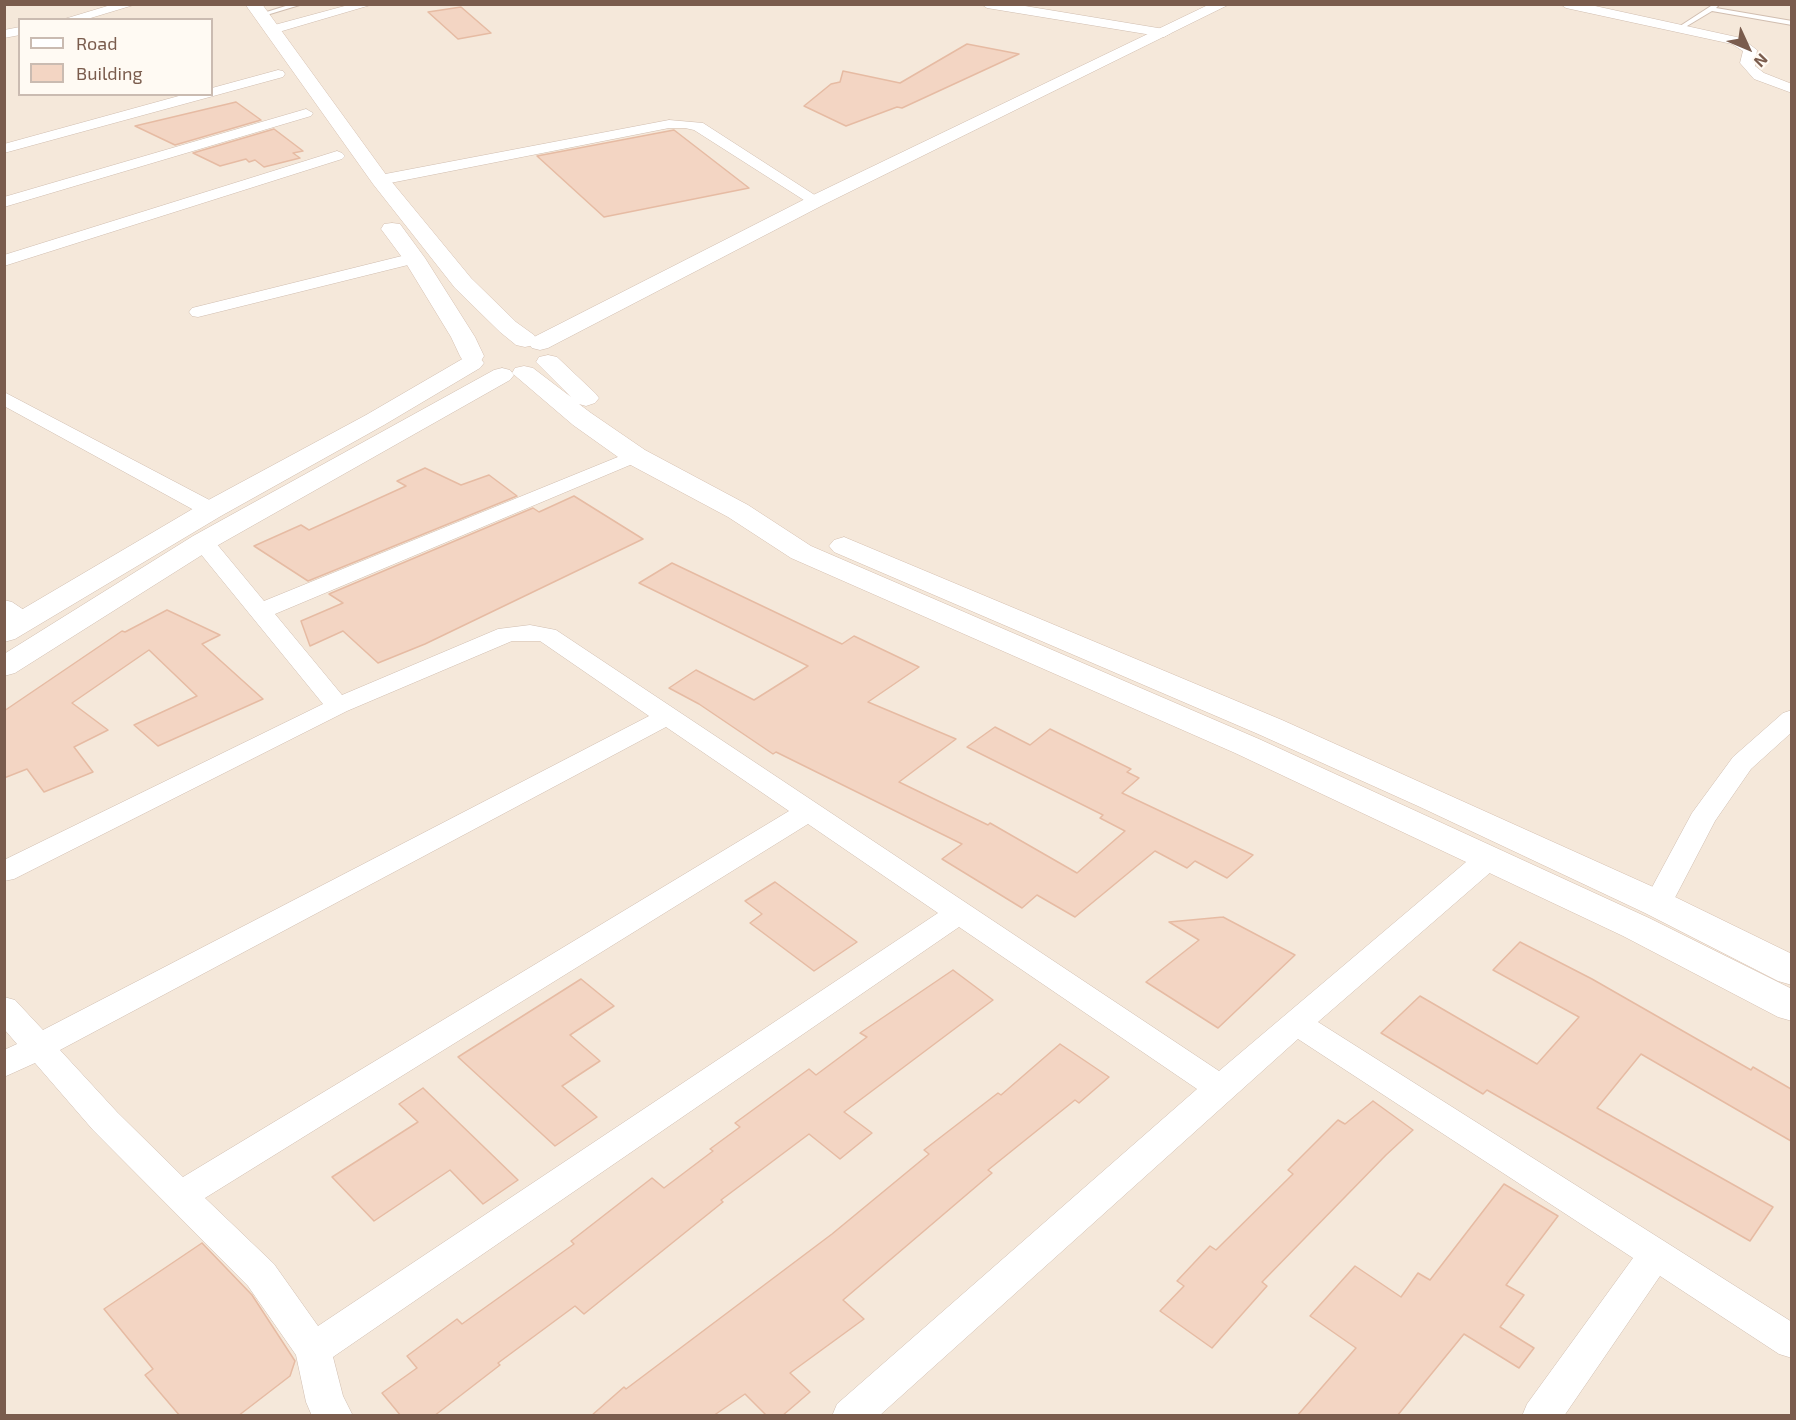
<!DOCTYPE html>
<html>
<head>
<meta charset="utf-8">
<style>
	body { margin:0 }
	#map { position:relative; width:1796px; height:1420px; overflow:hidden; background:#fdf6ec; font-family:"Exo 2",sans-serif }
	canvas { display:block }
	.frame { position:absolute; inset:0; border:6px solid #7a5c4d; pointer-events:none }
	.legend { position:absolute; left:18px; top:18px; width:195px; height:78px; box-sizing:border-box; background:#fffaf3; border:2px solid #cabbb1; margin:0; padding:8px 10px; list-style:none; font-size:18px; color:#7a5c4d }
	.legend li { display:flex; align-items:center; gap:12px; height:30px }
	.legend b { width:30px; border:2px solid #cabbb1 }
	.north { position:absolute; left:1718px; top:18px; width:60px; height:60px; -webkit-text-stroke:4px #fffaf3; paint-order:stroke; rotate:134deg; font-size:16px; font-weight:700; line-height:24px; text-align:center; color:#7a5c4d }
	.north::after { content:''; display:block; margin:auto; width:21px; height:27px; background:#7a5c4d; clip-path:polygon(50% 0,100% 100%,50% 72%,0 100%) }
</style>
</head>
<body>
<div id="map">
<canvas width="1796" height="1420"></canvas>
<div class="frame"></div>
<ul class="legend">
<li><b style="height:8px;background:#fff"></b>Road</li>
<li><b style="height:16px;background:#f3d5c3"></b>Building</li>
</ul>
<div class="north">N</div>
</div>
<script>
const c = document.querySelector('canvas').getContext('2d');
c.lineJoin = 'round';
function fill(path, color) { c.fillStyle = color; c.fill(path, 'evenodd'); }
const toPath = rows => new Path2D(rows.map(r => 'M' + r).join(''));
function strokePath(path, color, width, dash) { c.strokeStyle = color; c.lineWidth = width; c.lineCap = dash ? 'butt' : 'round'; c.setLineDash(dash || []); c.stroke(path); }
fill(toPath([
	[5,5,1791,5,1791,1415,5,1415],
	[20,20,212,20,212,94,20,94]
]), '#f5e8da');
const building = toPath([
	[461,7,491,33,458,39,428,12,461,7],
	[967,44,1019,54,902,108,897,107,846,126,804,106,831,84,840,82,843,71,900,83,967,44],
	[236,102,261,120,175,145,135,126,236,102],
	[274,129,303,151,293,153,300,158,264,167,255,160,249,162,246,159,220,166,193,153,274,129],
	[674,130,749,188,604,217,537,156,674,130],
	[425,468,461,485,489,475,517,496,308,581,254,546,301,525,309,530,406,486,397,481,425,468],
	[574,496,643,539,425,644,378,663,343,631,310,646,301,621,343,603,329,594,533,508,539,512,574,496],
	[672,563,842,644,854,636,919,667,868,702,956,739,899,782,988,825,990,823,1077,873,1125,831,1100,818,1103,815,967,747,995,727,1030,745,1050,729,1131,769,1127,772,1139,778,1122,793,1253,855,1227,878,1195,861,1187,868,1155,851,1075,917,1037,895,1022,908,942,859,962,844,776,752,773,754,699,704,669,688,696,670,754,700,808,666,639,583,672,563],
	[167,610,220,635,202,644,263,699,158,746,134,725,197,696,149,650,72,703,108,730,74,747,93,772,44,792,27,769,4,778,4,711,122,631,125,632,167,610],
	[775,882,857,942,814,971,750,923,762,914,745,901,775,882],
	[1223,917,1295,955,1218,1028,1146,982,1199,940,1169,922,1223,917],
	[1520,942,1592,979,1751,1070,1753,1067,1791,1089,1791,1141,1641,1054,1597,1108,1773,1207,1750,1241,1487,1090,1483,1094,1381,1033,1420,996,1537,1064,1579,1017,1493,970,1520,942],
	[953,970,993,1000,844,1112,872,1133,840,1159,809,1134,721,1200,723,1202,584,1314,575,1306,498,1363,500,1365,434,1416,401,1416,382,1393,417,1368,407,1356,457,1319,462,1324,574,1244,571,1241,652,1178,664,1188,713,1151,710,1149,740,1127,735,1123,809,1069,816,1075,867,1037,860,1033,953,970],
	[581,979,614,1006,570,1035,600,1061,562,1086,597,1117,555,1146,458,1057,581,979],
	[1060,1044,1109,1077,1079,1103,1075,1100,988,1170,992,1173,843,1300,864,1319,790,1373,810,1392,782,1416,767,1416,745,1394,713,1416,591,1416,624,1387,626,1389,832,1234,929,1154,924,1150,998,1093,1001,1095,1060,1044],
	[423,1088,518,1180,483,1204,450,1170,374,1221,332,1177,418,1122,399,1104,423,1088],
	[1373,1101,1413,1130,1386,1155,1262,1282,1267,1286,1212,1348,1160,1311,1184,1286,1177,1281,1210,1246,1216,1250,1293,1174,1288,1170,1338,1120,1345,1124,1373,1101],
	[1504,1184,1558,1216,1506,1285,1524,1295,1500,1327,1534,1348,1519,1368,1464,1334,1397,1416,1297,1416,1356,1348,1310,1316,1355,1266,1401,1297,1418,1273,1430,1280,1504,1184],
	[202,1243,252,1295,295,1361,290,1376,238,1416,180,1416,145,1375,153,1369,104,1309,202,1243]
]);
fill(building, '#f3d5c3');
strokePath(building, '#e6bba3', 1.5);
const service = toPath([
	[292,4,303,4,260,17,257,15,292,4],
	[1714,4,1720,4,1716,8,1792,21,1792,25,1712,11,1682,29,1677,28,1714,4]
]);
const minor = toPath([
	[114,4,137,4,84,20,61,20,114,4],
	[352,4,374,4,272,34,266,30,267,27,352,4],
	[981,4,1013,4,1164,29,1171,33,1164,37,987,8,981,4],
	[1560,4,1586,4,1741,38,1757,50,1755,66,1764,73,1792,84,1792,93,1754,79,1740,63,1743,51,1732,44,1566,8,1560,4],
	[20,27,20,35,4,38,4,30,20,27],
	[278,70,283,71,285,74,283,77,4,153,4,144,186,94,212,94,212,88,278,70],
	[306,109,313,113,311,116,4,207,4,197,306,109],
	[669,120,703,123,824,201,816,206,810,204,694,130,685,128,669,128,380,185,372,180,380,175,669,120],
	[337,151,342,153,345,156,342,159,4,266,4,255,337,151],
	[414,253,420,254,423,258,420,262,198,317,192,316,189,312,192,308,414,253],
	[4,392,219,505,222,510,219,515,211,517,203,515,4,406,4,392],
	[635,450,642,452,645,456,642,460,275,614,342,695,498,629,530,625,556,630,1219,1071,1479,851,1489,849,1499,851,1503,858,1499,865,1318,1022,1792,1322,1792,1358,1779,1354,1660,1276,1564,1416,1522,1416,1527,1404,1633,1258,1298,1039,879,1416,832,1416,837,1404,1197,1089,959,927,333,1357,343,1396,353,1416,312,1416,306,1402,296,1355,248,1286,93,1130,35,1063,4,1077,4,1050,17,1044,4,1029,4,997,15,1000,43,1030,649,716,540,641,512,641,347,711,14,879,4,881,4,860,323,704,195,547,192,542,195,537,203,535,211,537,264,601,635,450],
	[666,727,789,811,183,1177,117,1112,60,1050,666,727],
	[808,824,938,913,318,1326,274,1264,205,1198,808,824],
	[4,600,12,602,33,616,37,621,33,626,25,628,17,626,4,618,4,600],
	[1792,710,1792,732,1751,769,1715,821,1668,911,1658,914,1648,911,1643,904,1692,813,1733,757,1783,713,1792,710]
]);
const tertiary = toPath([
	[1210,4,1230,4,823,205,548,348,540,350,532,348,528,343,532,338,809,197,1210,4],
	[472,356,480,358,484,363,480,368,384,425,221,516,15,639,4,642,4,620,201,504,366,415,464,358,472,356],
	[502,368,510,370,514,375,510,380,213,548,15,673,4,676,4,654,193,536,494,370,502,368]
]);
const secondary = toPath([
	[245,4,262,4,387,176,471,278,516,322,534,335,537,340,534,345,525,347,516,345,500,332,455,288,373,184,245,4],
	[392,223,400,224,425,258,475,337,484,356,481,361,472,363,463,361,460,356,451,337,404,260,381,229,384,224,392,223],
	[548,355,557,357,595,393,599,398,595,403,586,406,579,404,591,413,645,450,748,505,811,546,1259,739,1649,918,1792,989,1792,1021,1778,1017,1623,936,1235,753,791,558,728,517,625,462,573,425,512,373,515,368,524,366,533,368,571,397,536,362,539,357,548,355],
	[844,537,1282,720,1671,895,1792,954,1792,985,1778,981,1645,913,1420,807,1258,734,834,552,829,546,834,540,844,537]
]);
strokePath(service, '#d1beb0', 2);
strokePath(minor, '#d1beb0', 1);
strokePath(tertiary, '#d1beb0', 1);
strokePath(secondary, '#d6c0b0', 1);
fill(service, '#fff');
fill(minor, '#fff');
fill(tertiary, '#fff');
fill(secondary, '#fff');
</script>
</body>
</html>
